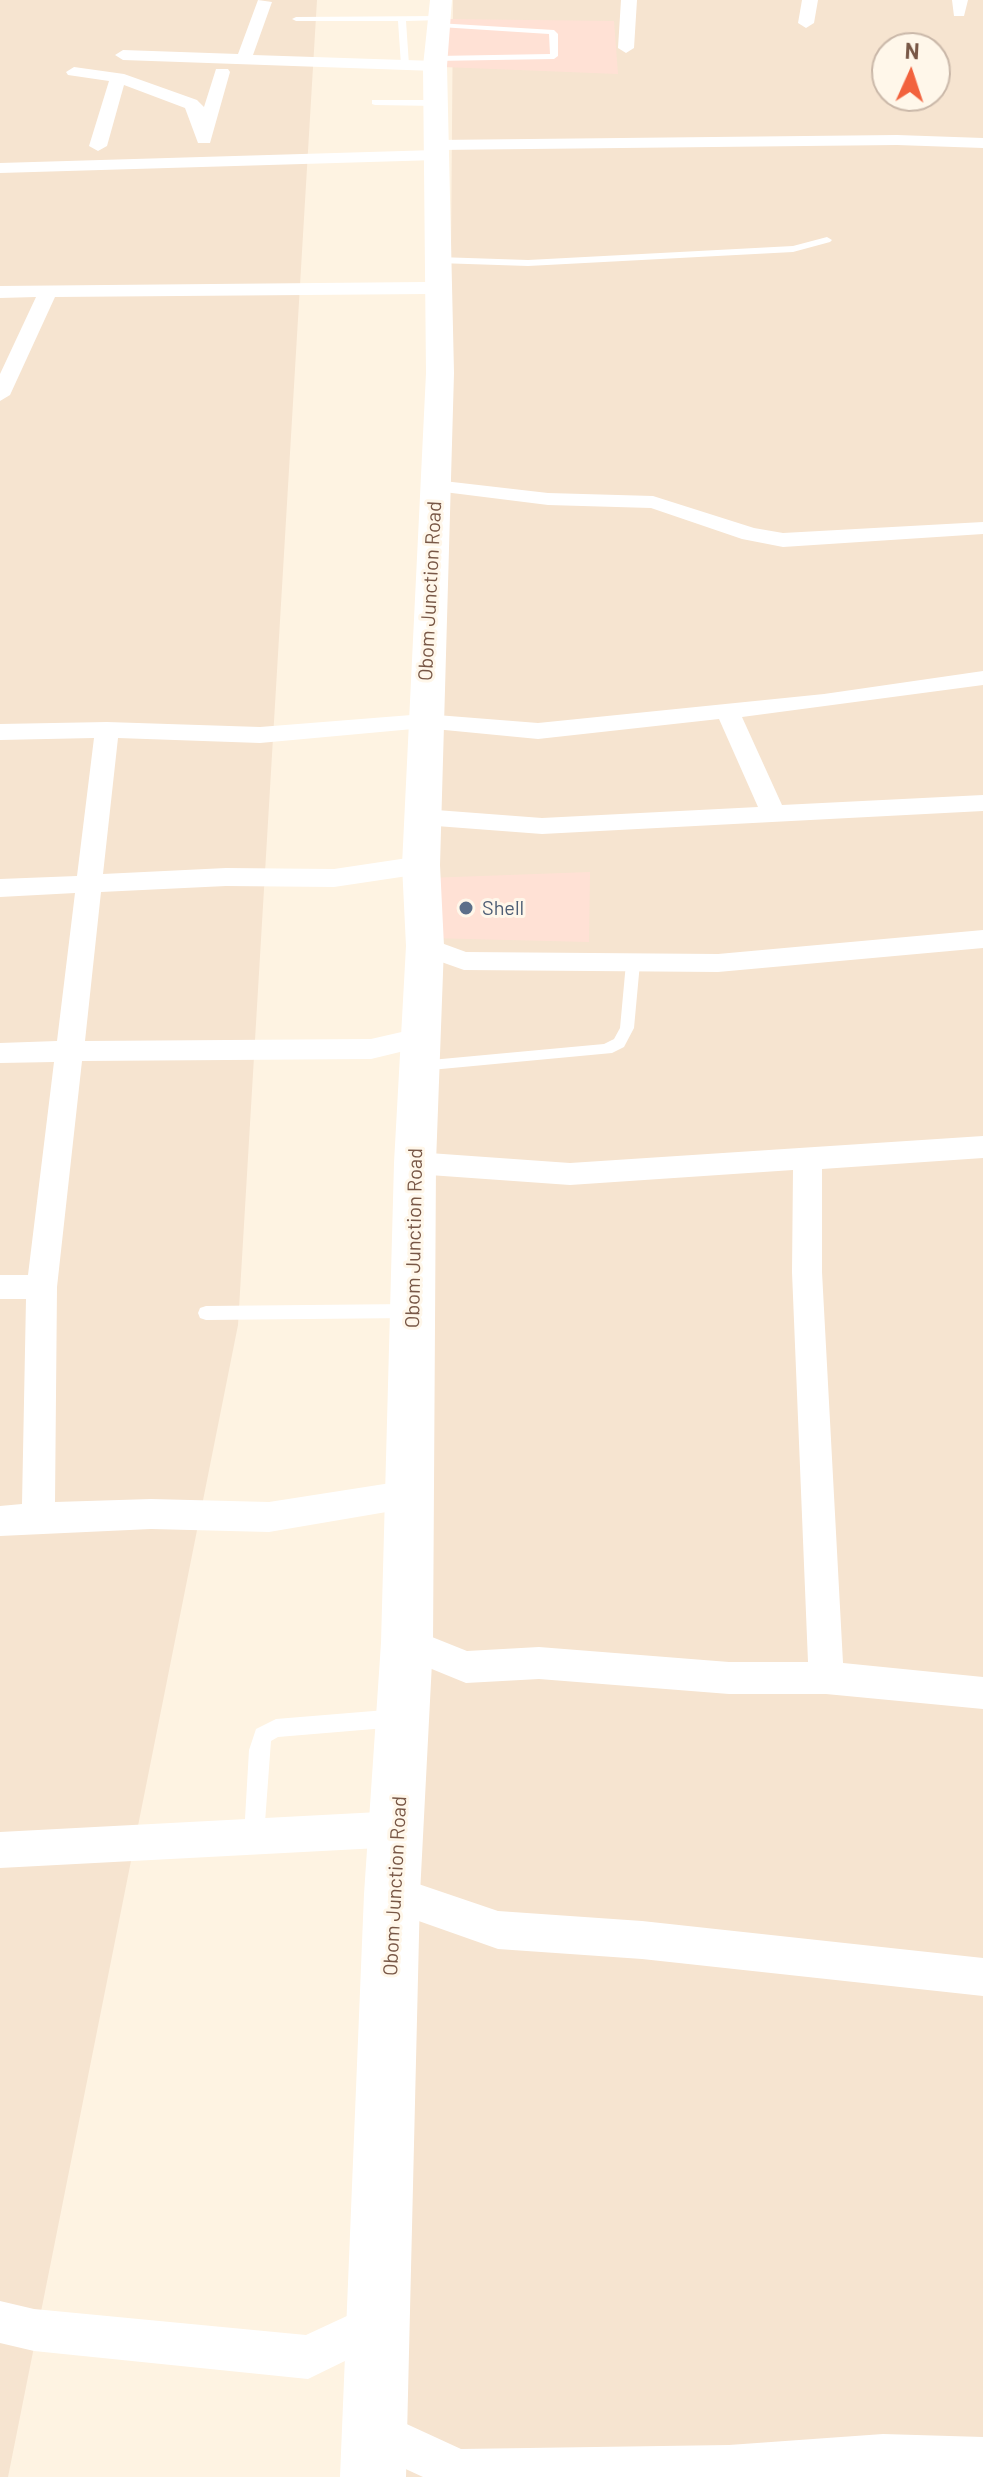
<!DOCTYPE html>
<html>
<head>
<meta charset="utf-8">
<style>
	body { margin:0 }
	#map { position:relative; width:983px; height:2477px; overflow:hidden; background:#fef3e2; font-family:Barlow,sans-serif }
	canvas { display:block }
	.north { position:absolute; left:871px; top:32px; width:80px; height:80px; box-sizing:border-box; background:#fff7ea; border:2px solid #c9b7a8; border-radius:50%; rotate:3deg; font-size:22px; font-weight:700; line-height:32px; text-align:center; color:#785746 }
	.north::after { content:''; display:block; margin:auto; width:28px; height:36px; background:#f2623d; clip-path:polygon(50% 0,100% 100%,50% 72%,0 100%) }
</style>
</head>
<body>
<div id="map">
<canvas width="983" height="2477"></canvas>
<div class="north">N</div>
</div>
<script>
const c = document.querySelector('canvas').getContext('2d');
c.lineJoin = 'round';
function fill(path, color) { c.fillStyle = color; c.fill(path, 'evenodd'); }
const toPath = rows => new Path2D(rows.map(r => 'M' + r).join(''));
function strokePath(path, color, width, dash) { c.strokeStyle = color; c.lineWidth = width; c.lineCap = dash ? 'butt' : 'round'; c.setLineDash(dash || []); c.stroke(path); }
function drawText(font, color, halo, rows, align = 'center') {
  c.font = font + ' Barlow,sans-serif'; c.lineWidth = 6; c.setLineDash([]); c.textBaseline = 'middle'; c.strokeStyle = halo; c.fillStyle = color; for (const [text, x, y, turn = 0] of rows) {
    c.save(); c.translate(x, y); c.rotate((+turn || 0) * Math.PI / 180); c.textAlign = isNaN(turn) ? turn : align; if (halo) c.strokeText(text, 0, 0); c.fillText(text, 0, 0); c.restore();
  }
}
fill(toPath([
	[0,0,317,0,238,1325,8,2477,0,2477],
	[453,0,983,0,983,2477,403,2477,430,1106,451,253],
	[887,48,935,48,935,96,887,96]
]), '#f6e4d0');
fill(toPath([
	[449,19,614,21,618,74,443,67],
	[590,872,589,942,429,938,427,878]
]), '#ffe1d5');
fill(toPath([
	[440,16,443,20,406,21,409,65,405,68,401,65,398,21,296,21,292,19,296,17,440,16],
	[437,23,554,30,558,34,558,56,554,59,434,61,434,57,437,56,550,54,549,34,440,27,437,27,437,23],
	[372,100,436,100,440,103,436,106,375,105,372,104,372,100],
	[827,237,832,240,830,242,793,252,528,266,438,263,433,260,438,257,528,260,793,246,827,237],
	[633,958,640,963,634,1028,624,1047,612,1053,420,1071,413,1066,420,1061,604,1044,614,1039,620,1028,626,963,633,958],
	[410,1304,416,1306,418,1311,416,1316,410,1318,206,1320,200,1318,198,1313,200,1308,206,1306,410,1304],
	[398,1709,405,1712,408,1718,405,1724,398,1727,278,1737,271,1741,264,1836,261,1843,254,1846,247,1843,244,1836,249,1750,256,1729,276,1719,398,1709]
]), '#fff');
fill(toPath([
	[258,0,272,2,253,55,435,61,443,66,435,71,123,60,115,55,123,50,238,54,258,0],
	[621,0,637,0,634,48,626,53,618,48,621,0],
	[802,0,818,0,814,23,806,28,798,23,802,0],
	[952,0,968,0,964,16,954,16,952,0],
	[74,67,124,74,197,100,204,107,216,69,228,69,230,72,210,143,198,143,185,108,124,85,107,146,98,151,89,146,109,81,68,75,66,72,74,67],
	[897,135,983,138,983,148,897,145,438,150,446,155,437,160,0,173,0,163,436,150,428,145,437,140,897,135],
	[441,276,448,278,450,282,448,286,428,294,55,297,10,395,0,401,0,374,36,297,0,298,0,286,425,282,441,276],
	[435,480,548,493,653,496,754,528,783,533,983,522,983,534,783,547,742,539,651,508,548,505,428,490,424,486,435,480],
	[983,671,983,685,742,717,782,805,983,795,983,811,542,834,423,825,414,823,410,817,414,811,423,809,542,818,758,807,719,719,538,739,424,728,260,743,118,738,103,874,226,868,334,869,421,856,430,859,434,865,430,871,421,874,334,887,226,886,101,892,85,1041,371,1039,419,1028,429,1031,433,1038,429,1045,371,1059,82,1061,57,1287,55,1502,151,1499,269,1502,410,1480,422,1484,427,1494,422,1504,410,1508,269,1532,151,1529,0,1536,0,1506,22,1504,26,1299,0,1299,0,1275,28,1275,54,1062,0,1063,0,1043,57,1041,75,893,0,897,0,879,77,876,94,738,0,740,0,724,107,722,260,727,424,714,538,723,824,694,983,671],
	[983,930,983,948,718,972,464,970,416,953,412,946,416,939,425,937,466,952,718,954,983,930],
	[983,1136,983,1158,822,1169,822,1272,843,1663,983,1677,983,1709,826,1694,729,1694,539,1679,466,1683,395,1654,390,1643,395,1632,407,1627,467,1651,539,1647,729,1662,808,1662,792,1272,793,1170,570,1185,415,1174,405,1171,400,1163,405,1155,415,1152,570,1163,983,1136],
	[398,1811,411,1816,417,1829,411,1842,398,1847,0,1868,0,1832,398,1811],
	[392,1875,498,1911,642,1921,983,1958,983,1996,642,1959,498,1949,379,1907,373,1894,379,1881,392,1875],
	[0,2301,34,2309,306,2335,377,2302,392,2308,398,2323,392,2338,308,2379,34,2351,0,2343,0,2301],
	[374,2409,461,2449,729,2445,883,2434,983,2437,983,2477,423,2477,358,2447,352,2431,358,2415,374,2409]
]), '#fff');
fill(toPath([
	[430,0,452,0,447,66,454,373,440,865,444,946,436,1163,433,1643,420,1894,406,2477,340,2477,364,1894,381,1643,394,1163,406,946,402,865,426,373,423,66,430,0]
]), '#fff');
for (const [x, y, r, color] of [
	[466,908,8,"#5c6f8a"]
]) { const dot = new Path2D(); dot.arc(x, y, r, 0, 2 * Math.PI); c.fillStyle = color; c.fill(dot); strokePath(dot, '#fff7ea', 3); }
drawText('20px', '#785746', '#fff7ea', [
	["Obom Junction Road",430,591,-87],
	["Obom Junction Road",414,1238,-89],
	["Obom Junction Road",395,1886,-87]
]);
drawText('20px', '#4e5e75', '#fff7ea', [
	["Shell",482,908]
], 'left');
</script>
</body>
</html>
